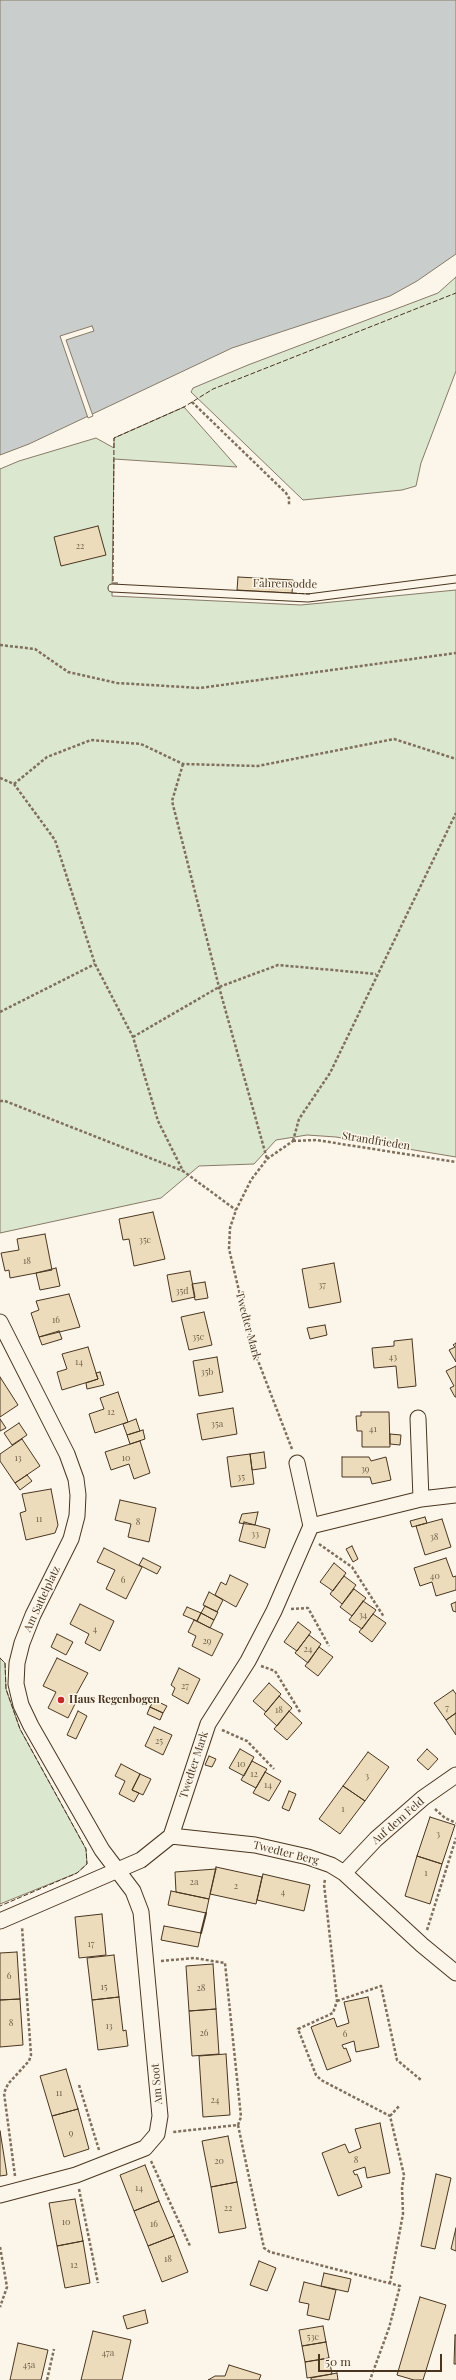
<!DOCTYPE html>
<html>
<head>
<meta charset="utf-8">
<style>
	body { margin:0 }
	#map { position:relative; width:456px; height:2380px; overflow:hidden; background:#fbf6e9; font-family:"Playfair Display",serif }
	canvas { display:block }
	.scale { position:absolute; left:318px; top:2354px; width:124px; height:18px; box-sizing:border-box; border:2px solid #4a3520; border-top:0; padding-left:5px; font-size:12px; line-height:14px; white-space:nowrap; color:#4a3520; -webkit-text-stroke:3px #fbf6e9; paint-order:stroke }
</style>
</head>
<body>
<div id="map">
<canvas width="456" height="2380"></canvas>
<div class="scale">50 m</div>
</div>
<script>
const c = document.querySelector('canvas').getContext('2d');
c.lineJoin = 'round';
function fill(path, color) { c.fillStyle = color; c.fill(path, 'evenodd'); }
const toPath = rows => new Path2D(rows.map(r => 'M' + r).join(''));
function strokePath(path, color, width, dash) { c.strokeStyle = color; c.lineWidth = width; c.lineCap = dash ? 'butt' : 'round'; c.setLineDash(dash || []); c.stroke(path); }
function drawText(font, color, halo, rows, align = 'center') {
  c.font = font + ' "Playfair Display",serif'; c.lineWidth = 3; c.setLineDash([]); c.textBaseline = 'middle'; c.strokeStyle = halo; c.fillStyle = color; for (const [text, x, y, turn = 0] of rows) {
    c.save(); c.translate(x, y); c.rotate((+turn || 0) * Math.PI / 180); c.textAlign = isNaN(turn) ? turn : align; if (halo) c.strokeText(text, 0, 0); c.fillText(text, 0, 0); c.restore();
  }
}
const green = toPath([
	[456,277,456,371,421,463,416,486,402,490,303,500,191,392,193,388,248,365,438,293,456,277],
	[184,407,237,467,114,459,112,596,301,605,456,590,456,1157,336,1137,307,1135,276,1140,254,1164,199,1166,161,1198,0,1233,0,469,19,461,96,438,114,448,114,438,184,407],
	[0,1658,5,1663,6,1689,20,1729,86,1849,87,1864,77,1873,0,1904,0,1658]
]);
fill(green, '#dce7d0');
strokePath(green, '#887966', 1);
const water = toPath([
	[0,0,456,0,456,254,417,281,390,296,232,348,29,444,0,455,0,0]
]);
fill(water, '#c9cecd');
strokePath(water, '#887966', 1);
const pier = toPath([
	[92,326,94,331,66,340,93,416,88,418,60,336,92,326]
]);
fill(pier, '#fbf6e9');
strokePath(pier, '#887966', 1);
const building = toPath([
	[98,526,106,555,61,566,54,537,98,526],
	[238,577,293,580,292,593,237,590,238,577],
	[153,1212,165,1259,134,1266,129,1239,123,1240,119,1219,153,1212],
	[45,1234,52,1270,10,1278,9,1270,5,1271,1,1253,19,1250,17,1239,45,1234],
	[334,1263,341,1302,309,1308,302,1269,334,1263],
	[56,1268,60,1286,40,1290,36,1273,56,1268],
	[190,1271,195,1297,172,1302,167,1275,190,1271],
	[205,1282,208,1298,195,1300,192,1284,205,1282],
	[69,1294,80,1327,39,1337,31,1313,39,1310,36,1301,69,1294],
	[204,1312,212,1345,189,1350,181,1317,204,1312],
	[325,1325,327,1335,310,1339,307,1328,325,1325],
	[59,1331,62,1339,42,1345,39,1337,59,1331],
	[412,1339,416,1386,398,1388,396,1366,374,1368,372,1348,394,1346,394,1341,412,1339],
	[456,1343,456,1362,449,1350,455,1347,453,1345,456,1343],
	[88,1347,98,1379,62,1390,57,1372,67,1369,62,1354,88,1347],
	[217,1357,223,1392,199,1396,193,1361,217,1357],
	[456,1366,456,1397,455,1397,450,1388,454,1386,446,1371,456,1366],
	[100,1372,104,1385,87,1389,86,1383,98,1379,96,1373,100,1372],
	[0,1377,18,1405,0,1417,0,1377],
	[118,1392,128,1422,95,1433,89,1414,104,1409,100,1398,118,1392],
	[233,1408,237,1434,202,1440,197,1414,233,1408],
	[361,1412,389,1412,390,1447,362,1447,362,1431,357,1431,356,1416,361,1416,361,1412],
	[0,1419,6,1428,0,1431,0,1419],
	[136,1419,140,1431,127,1435,123,1424,136,1419],
	[19,1423,27,1435,12,1445,4,1433,19,1423],
	[143,1430,145,1439,130,1444,127,1435,143,1430],
	[390,1434,401,1435,400,1445,390,1444,390,1434],
	[22,1439,40,1466,15,1483,0,1461,0,1454,22,1439],
	[140,1441,150,1473,134,1479,129,1464,111,1470,105,1452,140,1441],
	[264,1452,266,1468,252,1470,250,1454,264,1452],
	[250,1454,254,1484,231,1487,227,1457,250,1454],
	[342,1457,369,1457,371,1461,386,1457,391,1480,372,1484,370,1477,342,1477,342,1457],
	[27,1475,32,1481,20,1490,15,1483,27,1475],
	[51,1489,58,1525,55,1533,26,1540,20,1513,26,1511,22,1494,51,1489],
	[120,1500,156,1508,149,1542,128,1537,131,1524,115,1520,120,1500],
	[258,1512,255,1525,239,1523,242,1514,258,1512],
	[425,1517,427,1523,412,1527,410,1521,425,1517],
	[442,1519,451,1547,425,1555,416,1526,442,1519],
	[244,1522,270,1529,265,1548,239,1541,244,1522],
	[352,1546,358,1559,353,1562,346,1549,352,1546],
	[104,1548,142,1567,126,1599,106,1589,115,1570,97,1562,104,1548],
	[143,1558,161,1567,157,1574,139,1565,143,1558],
	[446,1558,453,1577,456,1576,456,1590,436,1596,432,1582,420,1586,414,1568,446,1558],
	[334,1563,346,1573,333,1591,320,1582,334,1563],
	[230,1575,248,1584,236,1607,215,1595,221,1582,226,1585,230,1575],
	[344,1576,356,1585,342,1604,330,1594,344,1576],
	[354,1589,366,1598,352,1616,340,1607,354,1589],
	[209,1592,223,1600,217,1612,203,1605,209,1592],
	[363,1601,376,1610,362,1629,349,1620,363,1601],
	[456,1602,456,1612,453,1611,451,1604,456,1602],
	[80,1604,114,1621,100,1651,85,1643,89,1634,70,1624,80,1604],
	[205,1606,218,1612,214,1620,201,1613,205,1606],
	[187,1607,201,1613,197,1621,183,1615,187,1607],
	[201,1613,214,1620,210,1628,197,1621,201,1613],
	[373,1614,386,1623,372,1642,359,1632,373,1614],
	[194,1620,223,1634,212,1656,192,1646,196,1636,188,1632,194,1620],
	[298,1622,311,1632,297,1651,284,1642,298,1622],
	[57,1634,73,1642,66,1655,51,1647,57,1634],
	[309,1635,321,1644,308,1663,295,1653,309,1635],
	[319,1647,333,1657,318,1676,305,1666,319,1647],
	[57,1658,88,1673,72,1702,75,1704,68,1718,48,1708,56,1692,43,1686,57,1658],
	[179,1668,200,1679,188,1704,172,1695,175,1688,171,1685,179,1668],
	[269,1683,281,1694,266,1712,253,1701,269,1683],
	[453,1690,456,1694,456,1713,446,1720,434,1703,453,1690],
	[279,1696,292,1708,277,1726,264,1714,279,1696],
	[154,1700,167,1706,163,1713,150,1707,154,1700],
	[150,1707,163,1713,160,1720,147,1714,150,1707],
	[78,1711,87,1716,76,1739,67,1735,78,1711],
	[289,1711,302,1723,287,1740,274,1729,289,1711],
	[456,1713,456,1735,446,1720,456,1713],
	[154,1727,172,1735,163,1755,145,1746,154,1727],
	[240,1749,254,1757,244,1776,229,1768,240,1749],
	[427,1749,438,1759,428,1770,417,1760,427,1749],
	[368,1752,389,1767,365,1801,343,1786,368,1752],
	[209,1756,216,1759,212,1767,205,1765,209,1756],
	[252,1761,267,1769,256,1788,241,1780,252,1761],
	[121,1764,140,1774,132,1790,139,1793,134,1802,119,1794,125,1781,115,1776,121,1764],
	[265,1772,281,1781,269,1801,253,1793,265,1772],
	[140,1774,151,1779,143,1795,132,1790,140,1774],
	[343,1786,365,1801,340,1834,319,1819,343,1786],
	[289,1791,296,1794,289,1811,282,1808,289,1791],
	[430,1817,455,1825,442,1864,417,1856,430,1817],
	[417,1856,442,1864,430,1904,405,1896,417,1856],
	[216,1867,262,1877,256,1904,210,1894,216,1867],
	[216,1869,209,1899,176,1892,175,1872,216,1869],
	[263,1874,310,1885,304,1911,257,1900,263,1874],
	[171,1891,209,1899,206,1913,168,1905,171,1891],
	[102,1914,106,1955,79,1958,75,1917,102,1914],
	[164,1926,201,1933,198,1947,161,1940,164,1926],
	[17,1952,20,1999,0,2000,0,1953,17,1952],
	[114,1955,119,1997,92,2000,87,1958,114,1955],
	[213,1964,216,2009,189,2011,186,1966,213,1964],
	[119,1997,123,2031,126,2030,128,2046,98,2050,92,2000,119,1997],
	[368,1997,379,2047,356,2052,354,2041,342,2045,344,2049,346,2048,351,2061,327,2070,311,2027,334,2018,337,2027,349,2023,344,2002,368,1997],
	[20,1999,23,2045,0,2047,0,2000,20,1999],
	[216,2009,219,2054,192,2056,189,2011,216,2009],
	[226,2054,230,2115,203,2117,199,2056,226,2054],
	[66,2069,78,2109,52,2116,40,2076,66,2069],
	[78,2109,89,2149,64,2157,52,2116,78,2109],
	[380,2123,390,2173,367,2178,365,2167,353,2171,355,2175,357,2174,362,2187,338,2196,322,2153,345,2144,349,2153,361,2148,355,2129,380,2123],
	[0,2131,7,2175,0,2176,0,2131],
	[228,2136,237,2182,211,2187,202,2141,228,2136],
	[145,2165,159,2201,134,2211,120,2175,145,2165],
	[436,2174,451,2178,435,2249,421,2246,436,2174],
	[237,2182,246,2228,219,2233,211,2187,237,2182],
	[75,2199,83,2241,57,2246,49,2203,75,2199],
	[159,2201,174,2236,148,2246,134,2211,159,2201],
	[456,2228,456,2251,451,2249,456,2228],
	[174,2236,188,2272,162,2282,148,2246,174,2236],
	[83,2241,90,2283,65,2288,57,2246,83,2241],
	[259,2261,276,2268,267,2291,250,2285,259,2261],
	[324,2273,351,2279,348,2292,321,2286,324,2273],
	[304,2282,336,2290,329,2320,307,2315,309,2304,299,2302,304,2282],
	[420,2297,446,2305,423,2380,414,2380,397,2375,420,2297],
	[145,2310,148,2323,127,2329,123,2316,145,2310],
	[323,2326,326,2342,302,2346,299,2330,323,2326],
	[93,2331,131,2340,122,2380,81,2380,93,2331],
	[455,2335,456,2335,456,2364,454,2364,455,2335],
	[326,2342,329,2358,305,2362,302,2346,326,2342],
	[18,2343,48,2350,41,2380,10,2380,18,2343],
	[329,2358,332,2374,307,2378,305,2362,329,2358],
	[229,2365,261,2375,259,2380,208,2380,215,2376,225,2376,229,2365],
	[337,2373,338,2380,311,2380,311,2378,337,2373]
]);
fill(building, '#ecdcbc');
strokePath(building, '#4a3520', 1);
const lane = toPath([
	[112,588,308,598,456,579]
]);
const street = toPath([
	[0,1322,67,1454,76,1479,78,1495,77,1516,71,1539,33,1615,22,1643,17,1663,16,1684,21,1705,31,1726,102,1850,133,1891,141,1912,160,2116,157,2134,145,2148,76,2175,0,2195],
	[418,1418,421,1499],
	[311,1526,421,1499,456,1495],
	[171,1836,255,1845,308,1857,331,1865,344,1873,422,1945,456,1973],
	[344,1873,376,1839,423,1798,456,1775],
	[0,1921,141,1860,171,1836,208,1724,248,1661,274,1611,311,1526,297,1463]
]);
strokePath(lane, '#4a3520', 9);
strokePath(street, '#4a3520', 17);
strokePath(toPath([
	[192,402,286,493,289,498,289,506],
	[0,645,35,649,68,672,117,683,200,688,456,653],
	[183,764,172,801,219,987,267,1159],
	[0,778,14,784,55,840,95,964,133,1037,158,1121,183,1171,236,1210],
	[14,784,47,757,91,740,141,744,183,764,258,766,394,739,456,759],
	[0,1012,95,964],
	[133,1037,219,987,278,965,376,974],
	[0,1101,5,1101,183,1171],
	[293,1141,299,1119,330,1073,456,813],
	[293,1141,316,1140,456,1162],
	[292,1449,252,1345,229,1249,230,1228,236,1210,251,1180,267,1159,293,1141],
	[319,1544,352,1567,384,1617],
	[291,1609,308,1608,329,1646],
	[261,1666,275,1671,300,1712],
	[222,1730,247,1741,274,1769],
	[435,1809,445,1818,456,1823],
	[325,1880,324,1884,337,2001,333,2013,298,2029,316,2075,321,2080,390,2116,404,2175,402,2188,403,2214,390,2283],
	[427,1930,456,1838],
	[161,1961,194,1958,225,1963,241,2117,238,2125,173,2132],
	[337,2001,381,1986,397,2060,421,2080],
	[79,2085,99,2150],
	[390,2116,400,2105],
	[238,2125,264,2248,270,2252,400,2286,389,2328,370,2380],
	[151,2161,190,2246],
	[15,2176,4,2093,8,2084,29,2061,31,2055,22,1927],
	[79,2189,98,2283],
	[0,2247,7,2287,0,2307],
	[47,2380,54,2349]
]), '#7f6f5c', 2.5, [3, 2]);
strokePath(lane, '#fbf6e9', 7);
strokePath(street, '#fbf6e9', 15);
strokePath(toPath([
	[118,583,113,583,114,438,184,407,213,389,456,293],
	[292,593,310,594],
	[0,1658,5,1663,6,1689,20,1729,86,1849,87,1864,77,1873,0,1906]
]), '#4a3520', 1, [5, 2]);
strokePath(toPath([
	[201,1933,206,1913]
]), '#4a3520', 2);
for (const [x, y, r, color] of [
	[61,1700,4,"#c62828"]
]) { const dot = new Path2D(); dot.arc(x, y, r, 0, 2 * Math.PI); c.fillStyle = color; c.fill(dot); strokePath(dot, '#fbf6e9', 1.5); }
drawText('9px', '#725f47', null, [
	["22",80,546],
	["35e",145,1240],
	["18",27,1261],
	["37",322,1285],
	["35d",182,1291],
	["16",56,1320],
	["35c",198,1337],
	["43",393,1357],
	["14",79,1362],
	["35b",207,1372],
	["12",111,1412],
	["35a",217,1424],
	["41",373,1429],
	["13",18,1458],
	["10",126,1458],
	["39",365,1469],
	["35",241,1477],
	["11",39,1519],
	["8",138,1522],
	["33",255,1534],
	["38",434,1537],
	["40",435,1576],
	["6",123,1580],
	["34",363,1615],
	["4",95,1629],
	["29",207,1641],
	["24",308,1649],
	["27",185,1686],
	["7",447,1708],
	["18",279,1710],
	["25",159,1741],
	["10",241,1764],
	["12",254,1774],
	["3",367,1776],
	["14",268,1785],
	["1",343,1809],
	["3",438,1834],
	["1",426,1873],
	["2a",194,1882],
	["2",236,1886],
	["4",283,1892],
	["17",91,1944],
	["6",9,1976],
	["15",104,1987],
	["28",201,1988],
	["8",11,2023],
	["13",109,2026],
	["26",204,2033],
	["6",345,2034],
	["11",59,2093],
	["24",215,2100],
	["9",71,2133],
	["8",356,2160],
	["20",219,2161],
	["14",139,2188],
	["22",228,2208],
	["10",66,2222],
	["16",154,2224],
	["18",168,2259],
	["12",74,2265],
	["53e",313,2337],
	["47a",108,2353],
	["45a",29,2365]
]);
drawText('11px', '#4a3520', '#fbf6e9', [
	["Fahrensodde",285,584,1],
	["Strandfrieden",376,1141,9],
	["Twedter Mark",248,1326,75],
	["Am Sattelplatz",42,1599,-65],
	["Twedter Mark",194,1765,-72],
	["Auf dem Feld",398,1821,-41],
	["Twedter Berg",286,1853,14],
	["Am Soot",157,2084,-95]
]);
drawText('bold 11px', '#4a3520', '#fbf6e9', [
	["Haus Regenbogen",69,1700]
], 'left');
</script>
</body>
</html>
